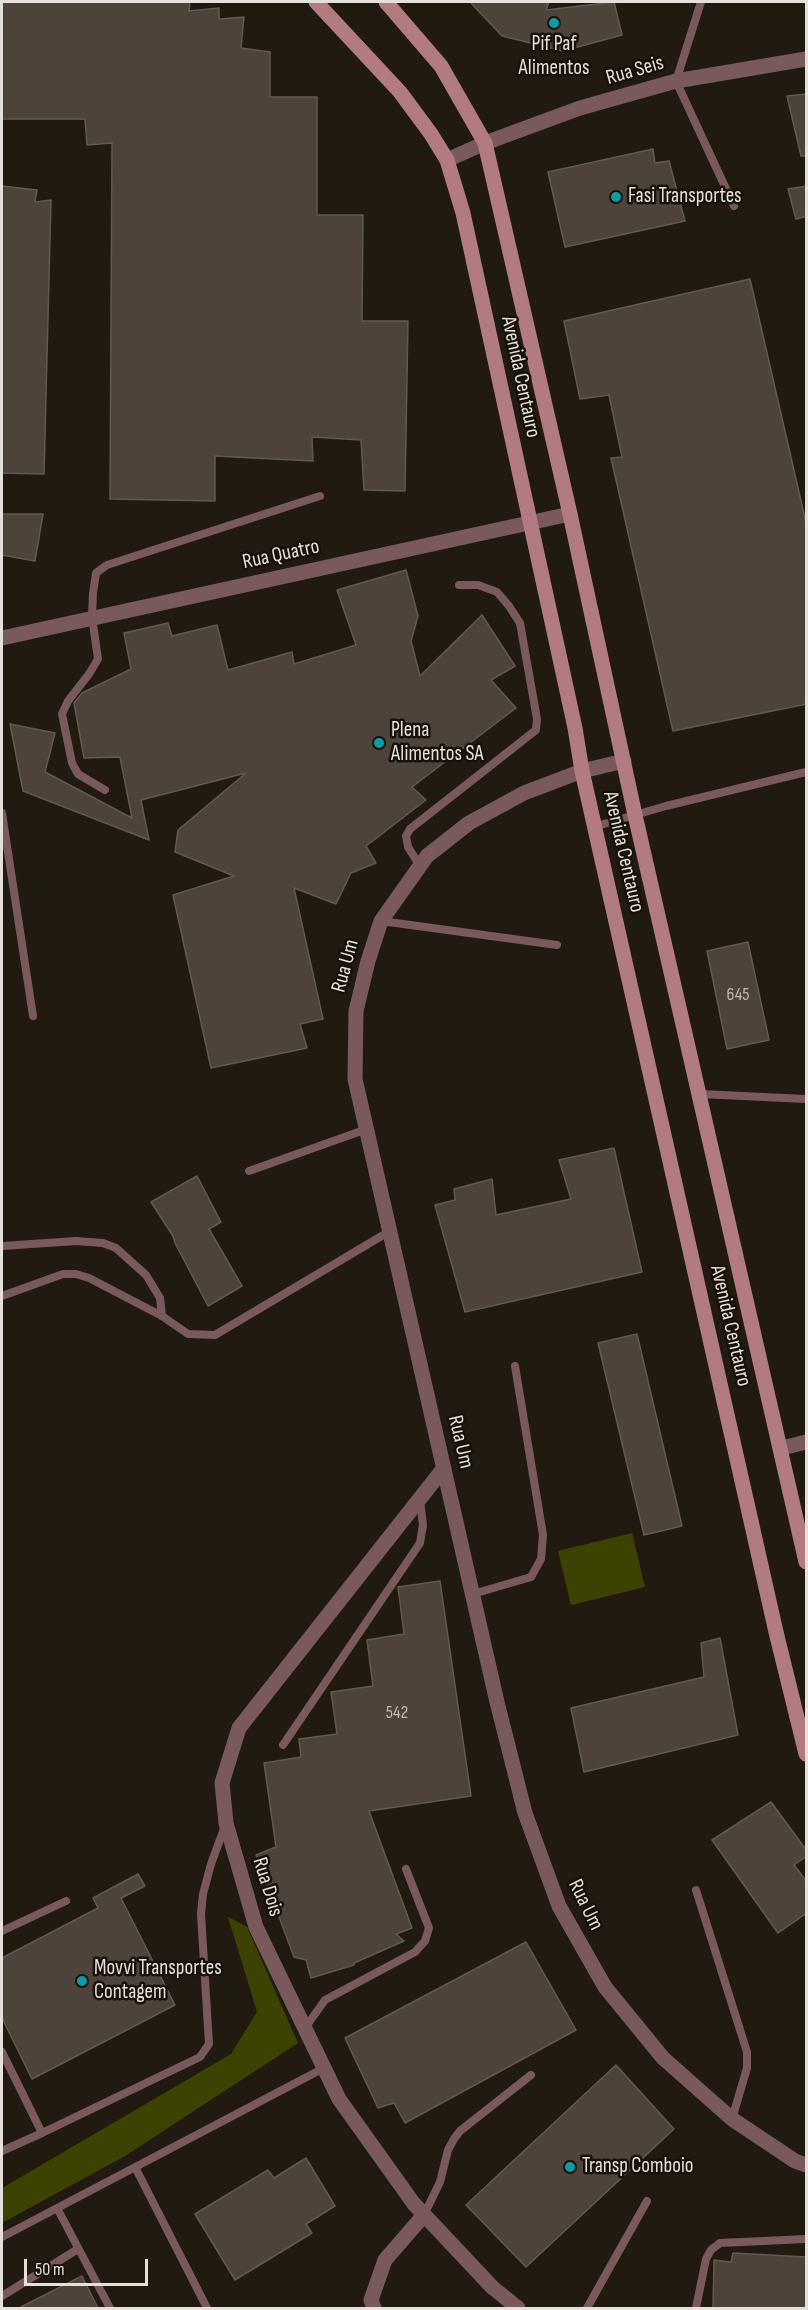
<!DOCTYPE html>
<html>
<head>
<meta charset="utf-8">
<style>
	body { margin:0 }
	#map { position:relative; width:808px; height:2310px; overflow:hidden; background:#211a11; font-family:"Sofia Sans Condensed",sans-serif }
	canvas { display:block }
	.frame { position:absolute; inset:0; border:3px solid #e5e1da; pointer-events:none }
	.scale { position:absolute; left:24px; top:2259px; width:124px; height:27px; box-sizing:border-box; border:3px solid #e5e1da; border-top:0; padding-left:8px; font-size:18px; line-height:21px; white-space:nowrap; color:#e5e1da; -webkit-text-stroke:4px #171109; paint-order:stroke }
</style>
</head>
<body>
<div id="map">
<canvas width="808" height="2310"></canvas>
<div class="frame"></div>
<div class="scale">50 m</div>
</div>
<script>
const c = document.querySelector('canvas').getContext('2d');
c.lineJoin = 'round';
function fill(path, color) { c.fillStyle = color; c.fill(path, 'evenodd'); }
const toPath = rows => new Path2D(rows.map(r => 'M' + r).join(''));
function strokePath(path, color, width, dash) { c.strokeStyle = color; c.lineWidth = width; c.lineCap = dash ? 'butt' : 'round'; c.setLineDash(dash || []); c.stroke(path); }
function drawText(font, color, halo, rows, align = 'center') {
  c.font = font + ' "Sofia Sans Condensed",sans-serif'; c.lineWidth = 5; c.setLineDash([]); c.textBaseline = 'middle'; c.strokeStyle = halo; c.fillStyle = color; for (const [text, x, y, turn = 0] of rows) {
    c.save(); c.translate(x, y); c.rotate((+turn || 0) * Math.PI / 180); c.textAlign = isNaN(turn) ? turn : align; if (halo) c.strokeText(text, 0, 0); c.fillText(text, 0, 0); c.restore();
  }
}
fill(toPath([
	[632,1533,645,1587,571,1605,558,1551],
	[228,1917,247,1927,298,2043,125,2156,2,2223,2,2188,231,2054,257,2012]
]), '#3c4201');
const building = toPath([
	[2,2,190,2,189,11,219,8,219,19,244,17,241,48,270,52,270,97,317,97,317,215,363,215,362,321,408,321,405,491,364,490,361,440,312,437,313,461,215,456,215,501,110,499,112,143,87,145,85,119,2,119,2,2],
	[470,2,549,2,546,10,614,2,622,35,563,51,502,36,470,2],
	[807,94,807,156,801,156,787,96,807,94],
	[653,149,655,163,669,161,685,221,565,247,548,172,653,149],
	[2,186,37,190,35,202,51,200,44,474,2,473,2,186],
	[807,186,807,216,796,219,788,189,807,186],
	[750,279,807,527,807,704,673,731,611,458,622,457,609,395,580,399,564,321,750,279],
	[2,514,43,514,35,561,2,555,2,514],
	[406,570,418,616,411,641,420,676,482,615,515,666,491,680,516,708,412,787,426,800,366,846,376,863,351,873,336,904,294,888,323,1019,300,1024,307,1048,211,1068,173,895,234,876,175,852,178,830,246,773,141,800,149,840,23,791,10,724,55,733,45,772,132,818,120,757,84,758,74,703,82,693,131,669,124,633,168,623,172,636,217,625,228,670,292,652,294,664,356,645,337,590,406,570],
	[748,942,769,1040,727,1049,707,951,748,942],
	[614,1148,642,1272,465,1312,435,1205,455,1200,454,1189,492,1179,496,1215,571,1199,559,1160,614,1148],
	[197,1176,221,1222,209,1229,242,1286,208,1306,175,1243,173,1236,151,1202,197,1176],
	[637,1334,682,1526,644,1535,598,1343,637,1334],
	[440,1581,471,1796,369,1811,412,1928,396,1934,404,1941,354,1963,354,1965,311,1978,306,1960,294,1957,256,1855,276,1847,264,1763,301,1757,299,1739,337,1734,331,1692,373,1686,367,1640,404,1634,398,1587,440,1581],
	[720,1638,738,1735,584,1772,571,1708,704,1677,701,1643,720,1638],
	[771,1802,807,1851,807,1856,794,1865,807,1882,807,1913,778,1933,712,1840,771,1802],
	[138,1874,145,1886,121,1898,175,2005,32,2079,2,2018,2,1958,98,1908,93,1898,138,1874],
	[526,1942,576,2030,405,2123,394,2103,378,2108,345,2038,526,1942],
	[616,2065,674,2129,526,2267,466,2205,616,2065],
	[306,2158,335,2206,306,2224,312,2233,235,2280,195,2214,268,2170,274,2178,306,2158],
	[733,2253,807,2257,807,2308,713,2308,714,2260,731,2262,733,2253],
	[82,2276,98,2308,19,2308,82,2276]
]);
fill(building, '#4d433b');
strokePath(building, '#635950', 1.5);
strokePath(toPath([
	[701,2,676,81,734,206],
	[105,790,78,774,72,763,62,714,68,701,89,674,98,659,92,617,93,593,96,573,107,565,320,496],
	[2,813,33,1016],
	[597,826,666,806,806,772],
	[420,866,408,847,406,836,410,829,536,730,537,719,520,623,509,606,497,592,478,585,459,585],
	[381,921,557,945],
	[700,1094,806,1099],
	[249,1171,367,1129],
	[2,1246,76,1241,103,1243,116,1248,146,1275,160,1298,162,1316],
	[2,1296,63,1274,76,1274,89,1278,162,1316,188,1334,215,1335,390,1231],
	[473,1594,531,1577,541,1559,543,1535,515,1366],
	[283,1745,420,1543,423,1525,420,1500],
	[696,1890,747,2052,747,2068,732,2119],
	[2,1931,66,1901],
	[305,2028,325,2000,415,1952,425,1941,429,1928,406,1869],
	[2,2052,42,2133,200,2057,209,2044,201,1914,203,1894,211,1864,225,1826],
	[2,2151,42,2133],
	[135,2167,207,2308],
	[57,2208,110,2308],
	[424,2215,440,2182,448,2150,454,2139,460,2131,531,2075],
	[2,2237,324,2068],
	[2,2296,78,2249],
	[587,2308,647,2201],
	[696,2308,706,2259,711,2250,720,2243,806,2239]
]), '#7a595c', 8);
strokePath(toPath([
	[447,160,485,143,580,108,676,81,806,59],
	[2,638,570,514],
	[624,761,582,771,524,793,469,823,427,856,381,921,368,961,356,1011,355,1079,497,1702,525,1813,559,1906,605,1987,663,2058,732,2119,795,2161,806,2165],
	[782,1448,806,1442],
	[444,1468,239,1728,222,1783,226,1823,256,1927,339,2099,414,2204,492,2287,518,2308],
	[374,2308,371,2300,385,2260,424,2215]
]), '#7a595c', 15);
strokePath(toPath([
	[316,2,400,92,431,134,447,160,463,213,575,728,582,771,776,1632,806,1754],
	[386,2,441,66,485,143,570,514,635,815,806,1562]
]), '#b17b81', 15);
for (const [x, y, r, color] of [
	[554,23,6,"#0f9aa8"],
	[616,197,6,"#0f9aa8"],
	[379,743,6,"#0f9aa8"],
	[82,1981,6,"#0f9aa8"],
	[570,2167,6,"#0f9aa8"]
]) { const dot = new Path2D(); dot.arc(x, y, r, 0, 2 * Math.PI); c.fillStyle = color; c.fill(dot); strokePath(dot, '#171109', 2); }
drawText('18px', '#bfbab2', null, [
	["645",738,995],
	["542",397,1713]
]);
drawText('21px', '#e5e1da', '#171109', [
	["Pif Paf",554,45,"center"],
	["Alimentos",554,69,"center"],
	["Fasi Transportes",628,197],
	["Plena",391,731],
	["Alimentos SA",391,755],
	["Movvi Transportes",94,1969],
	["Contagem",94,1993],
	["Transp Comboio",582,2167]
], 'left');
drawText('21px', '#e5e1da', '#171109', [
	["Rua Seis",635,71,-16],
	["Avenida Centauro",520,377,78],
	["Rua Quatro",281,555,-12],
	["Avenida Centauro",623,852,77],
	["Rua Um",346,966,-75],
	["Avenida Centauro",730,1326,77],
	["Rua Um",460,1442,77],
	["Rua Dois",267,1887,73],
	["Rua Um",585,1905,64]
]);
</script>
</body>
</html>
